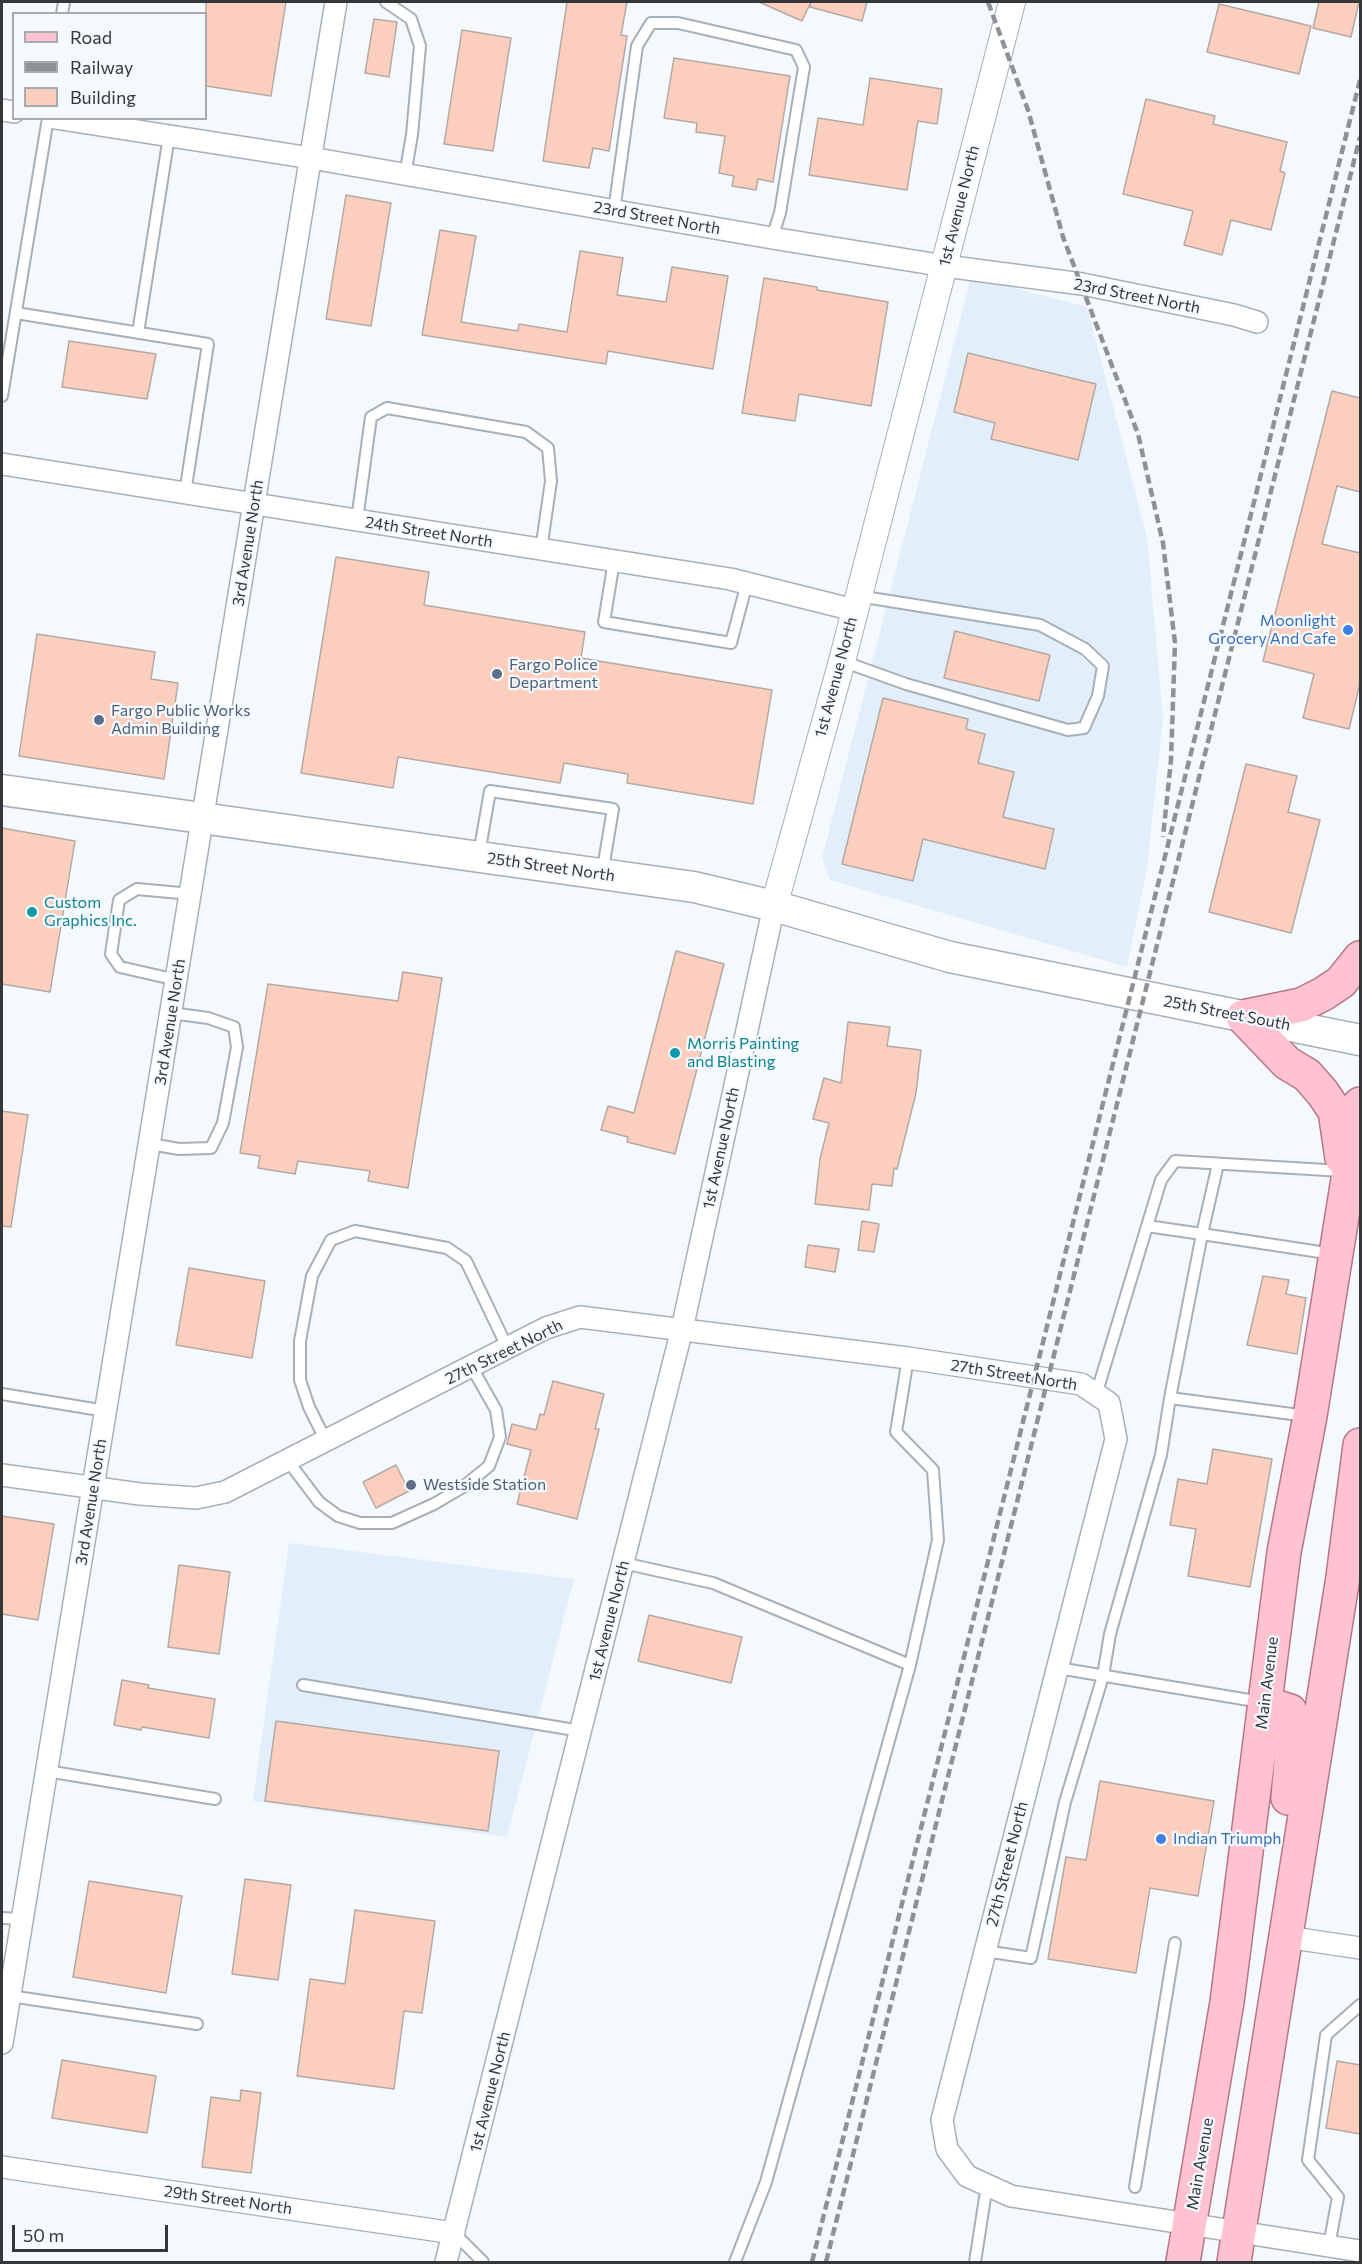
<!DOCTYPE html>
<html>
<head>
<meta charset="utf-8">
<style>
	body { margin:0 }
	#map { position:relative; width:1362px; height:2264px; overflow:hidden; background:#f4f9fe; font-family:Commissioner,sans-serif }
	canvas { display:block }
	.frame { position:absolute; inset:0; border:3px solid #34373a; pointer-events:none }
	.legend { position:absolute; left:12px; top:12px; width:195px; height:108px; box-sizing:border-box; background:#f4f9fe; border:2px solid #a7abb0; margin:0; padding:8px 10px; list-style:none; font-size:18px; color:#34373a }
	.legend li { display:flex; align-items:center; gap:12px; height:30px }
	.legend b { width:30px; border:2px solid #a7abb0 }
	.scale { position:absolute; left:12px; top:2225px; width:156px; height:27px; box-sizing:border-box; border:3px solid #34373a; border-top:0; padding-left:8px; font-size:18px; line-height:21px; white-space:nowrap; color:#34373a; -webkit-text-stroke:4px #f4f9fe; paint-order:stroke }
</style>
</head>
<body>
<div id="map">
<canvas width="1362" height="2264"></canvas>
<div class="frame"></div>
<ul class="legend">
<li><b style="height:8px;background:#fec2d0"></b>Road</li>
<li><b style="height:8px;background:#8e9296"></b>Railway</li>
<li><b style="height:16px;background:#fbcebd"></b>Building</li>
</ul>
<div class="scale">50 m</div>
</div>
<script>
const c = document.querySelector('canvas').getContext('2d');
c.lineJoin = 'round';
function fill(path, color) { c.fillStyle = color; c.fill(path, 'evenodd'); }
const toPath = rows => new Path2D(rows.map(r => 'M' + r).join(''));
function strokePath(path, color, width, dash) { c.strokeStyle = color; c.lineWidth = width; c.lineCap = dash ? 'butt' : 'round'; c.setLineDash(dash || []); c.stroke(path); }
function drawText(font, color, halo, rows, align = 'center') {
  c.font = font + ' Commissioner,sans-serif'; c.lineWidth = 4.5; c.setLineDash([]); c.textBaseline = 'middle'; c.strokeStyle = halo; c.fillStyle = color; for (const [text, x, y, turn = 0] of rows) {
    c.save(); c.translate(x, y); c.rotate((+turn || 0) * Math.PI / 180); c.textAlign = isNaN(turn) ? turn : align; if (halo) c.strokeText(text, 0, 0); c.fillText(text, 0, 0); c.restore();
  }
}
fill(toPath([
	[971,277,1087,307,1147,537,1163,718,1147,868,1127,967,830,880,822,858],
	[289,1543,574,1579,507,1837,253,1801]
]), '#e2eef9');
const building = toPath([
	[206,2,286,2,271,96,206,86,206,2],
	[567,2,627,2,621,35,627,36,609,151,593,148,589,168,543,161,567,2],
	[759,2,811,2,802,21,759,2],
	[811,2,867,2,862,21,810,7,811,2],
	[1319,2,1359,2,1351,37,1313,28,1319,2],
	[1219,4,1311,26,1299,74,1207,52,1219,4],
	[374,19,397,22,389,77,365,73,374,19],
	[462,30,511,38,493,151,444,144,462,30],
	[674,58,790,76,773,182,758,179,756,190,732,186,734,176,719,173,725,136,696,132,697,123,664,118,674,58],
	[870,78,942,89,937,124,918,121,907,190,809,175,818,118,863,125,870,78],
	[1146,99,1215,116,1213,124,1287,142,1280,171,1285,173,1271,230,1231,220,1222,255,1184,245,1193,211,1123,194,1146,99],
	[346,195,391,203,371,326,326,319,346,195],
	[440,230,476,236,461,322,518,331,519,324,567,332,580,251,623,258,617,295,666,302,672,267,728,276,713,369,608,351,606,364,422,335,440,230],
	[764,278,817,287,817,290,888,302,871,406,799,394,795,421,742,413,764,278],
	[69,341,156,354,147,399,62,387,69,341],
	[968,353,1096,384,1078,460,991,439,995,423,954,412,968,353],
	[1332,391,1360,398,1360,492,1337,486,1322,544,1360,553,1360,683,1349,729,1303,718,1314,674,1263,661,1332,391],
	[336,557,429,572,424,605,585,632,581,658,772,690,753,804,627,783,628,774,564,763,560,783,398,757,393,788,301,773,336,557],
	[955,631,1050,655,1039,701,944,678,955,631],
	[37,634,155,652,151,679,178,683,164,779,19,756,37,634],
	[883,698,968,719,966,729,985,734,978,763,1014,772,1003,817,1054,829,1045,869,923,839,913,881,842,864,883,698],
	[1246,764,1297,776,1288,812,1320,820,1291,933,1209,912,1246,764],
	[2,828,75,841,50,992,2,984,2,828],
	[676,951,724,964,675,1154,627,1142,628,1137,601,1130,608,1106,634,1113,676,951],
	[403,972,442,978,408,1188,368,1181,370,1171,298,1161,295,1174,258,1168,260,1156,240,1153,268,984,398,1001,403,972],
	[848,1022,890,1027,887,1046,921,1050,916,1093,897,1169,894,1168,892,1186,872,1184,869,1210,815,1204,820,1159,829,1123,813,1119,824,1078,841,1083,848,1022],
	[2,1111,28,1115,11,1227,2,1226,2,1111],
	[862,1221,879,1224,874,1252,858,1250,862,1221],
	[808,1245,839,1249,835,1272,805,1267,808,1245],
	[189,1268,265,1281,252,1358,176,1345,189,1268],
	[1263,1276,1289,1280,1286,1294,1306,1298,1297,1354,1247,1345,1263,1276],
	[553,1381,604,1394,595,1429,599,1429,577,1519,517,1504,531,1450,507,1444,512,1424,536,1430,540,1414,544,1415,553,1381],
	[1213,1449,1272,1459,1250,1587,1188,1576,1196,1529,1170,1525,1178,1479,1207,1484,1213,1449],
	[396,1465,409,1491,376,1508,363,1482,396,1465],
	[2,1516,54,1524,38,1620,2,1614,2,1516],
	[179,1565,230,1572,219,1654,168,1647,179,1565],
	[649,1615,742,1637,731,1683,638,1661,649,1615],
	[122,1680,149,1685,148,1688,215,1699,209,1738,142,1727,141,1730,114,1725,122,1680],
	[276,1721,499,1751,488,1831,265,1801,276,1721],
	[1100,1781,1214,1801,1198,1896,1150,1888,1136,1973,1048,1959,1066,1857,1086,1860,1100,1781],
	[245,1879,291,1885,278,1980,232,1974,245,1879],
	[89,1881,182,1896,166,1993,73,1977,89,1881],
	[355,1910,435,1921,422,2013,404,2011,394,2089,297,2076,310,1979,345,1984,355,1910],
	[62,2060,156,2076,147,2133,52,2118,62,2060],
	[1337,2061,1360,2065,1360,2134,1326,2128,1337,2061],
	[241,2090,261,2093,251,2173,202,2167,211,2097,240,2101,241,2090]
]);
fill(building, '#fbcebd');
strokePath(building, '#b4a9a4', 1.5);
const service = toPath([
	[386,2,411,19,420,46,412,135,405,175],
	[62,14,64,2],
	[614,211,637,46,651,23,678,23,796,50,804,67,780,213,772,238],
	[16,313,208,344,185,493],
	[138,333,169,136],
	[2,396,48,118],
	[357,520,371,417,387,408,526,432,548,448,551,481,541,550],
	[614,561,604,622,731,643,747,583],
	[842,661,906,684,1068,730,1084,728,1098,696,1103,666,1085,649,1040,625,858,596],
	[479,854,490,791,613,809,602,874],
	[177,980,120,967,111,954,119,900,137,889,191,894],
	[150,1144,179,1149,211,1148,223,1123,237,1047,234,1027,208,1018,171,1013],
	[1147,1226,1202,1234,1218,1164],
	[2,1394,106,1411],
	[1096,1395,1161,1180,1175,1161,1343,1171],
	[1170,1398,1202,1234,1333,1254],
	[326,1441,309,1407,300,1380,300,1341,312,1276,331,1240,355,1231,447,1248,466,1261,507,1347],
	[288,1461,319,1502,338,1516,360,1523,392,1523,434,1504,463,1487,489,1466,500,1437,496,1410,471,1366],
	[623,1563,713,1583,910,1665],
	[1058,1668,1261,1702],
	[303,1685,581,1731],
	[47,1771,215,1799],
	[2,1918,23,1919],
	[985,1951,1031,1958,1065,1802,1103,1676,1110,1634,1161,1455,1170,1398,1307,1416],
	[10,1996,197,2024],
	[1135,2187,1175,1943],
	[454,2233,483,2262],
	[1329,2246,1338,2197,1308,2160,1326,2035,1360,2005],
	[735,2262,766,2182,910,1665,938,1540,933,1470,896,1432,908,1358],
	[975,2262,987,2185]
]);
const minor = toPath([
	[2,110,14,112],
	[55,118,311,158,772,238,945,266,1082,284,1234,315,1257,322],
	[2,464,730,579,854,610],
	[2,1475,140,1494,196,1498,225,1492,546,1328,580,1317,908,1358,1081,1384,1109,1403,1116,1439,942,2120,947,2149,967,2176,1011,2196,1360,2251],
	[1286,1937,1360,1948],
	[2,2043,336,2],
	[2,2167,454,2233],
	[446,2262,682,1329,774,906]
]);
const tertiary = toPath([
	[774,906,842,661,1012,2]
]);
const secondary = toPath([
	[2,790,694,887,774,906,950,957,1360,1040]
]);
const primary = toPath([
	[1243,1017,1287,1063,1307,1075,1322,1092,1335,1111,1342,1158],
	[1243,1017,1301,1005,1323,994,1341,982,1360,958],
	[1264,1703,1290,1711,1294,1724,1288,1798],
	[1183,2262,1227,2002,1284,1552,1310,1416,1360,1104],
	[1234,2262,1343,1577,1360,1445]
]);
strokePath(service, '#a7b0b8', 14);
strokePath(minor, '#a7b0b8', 24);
strokePath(tertiary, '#a7b0b8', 28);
strokePath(secondary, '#a7b0b8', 33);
strokePath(primary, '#b77787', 36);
strokePath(service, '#fff', 10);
strokePath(minor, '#fff', 21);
strokePath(tertiary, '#fff', 26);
strokePath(secondary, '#fff', 30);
strokePath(primary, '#fec2d0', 33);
strokePath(toPath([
	[988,2,1028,110,1063,237,1138,434,1163,543,1175,643,1171,760,1163,837],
	[812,2262,1360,80],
	[826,2262,1360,137]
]), '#8e9296', 4.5, [9, 4.5]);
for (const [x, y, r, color] of [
	[1348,630,6,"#3f7fe0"],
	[497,674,6,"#5c6f8a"],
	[99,720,6,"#5c6f8a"],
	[32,912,6,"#0f9aa8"],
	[675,1053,6,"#0f9aa8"],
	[411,1485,6,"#5c6f8a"],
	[1161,1839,6,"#3f7fe0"]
]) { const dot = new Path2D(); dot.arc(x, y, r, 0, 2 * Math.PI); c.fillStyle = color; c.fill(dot); strokePath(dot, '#f4f9fe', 2); }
drawText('16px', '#34373a', '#f4f9fe', [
	["1st Avenue North",959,206,-76],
	["23rd Street North",657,218,10],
	["23rd Street North",1137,296,11],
	["24th Street North",429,532,9],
	["3rd Avenue North",248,543,-81],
	["1st Avenue North",836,677,-75],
	["25th Street North",551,867,8],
	["25th Street South",1227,1013,11],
	["3rd Avenue North",170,1022,-81],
	["1st Avenue North",721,1148,-78],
	["27th Street North",504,1352,-26],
	["27th Street North",1014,1375,9],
	["3rd Avenue North",91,1502,-81],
	["1st Avenue North",609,1621,-76],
	["Main Avenue",1267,1683,-83],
	["27th Street North",1007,1864,-76],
	["1st Avenue North",490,2092,-76],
	["Main Avenue",1200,2164,-80],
	["29th Street North",228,2200,8]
]);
drawText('16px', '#366cbe', '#f4f9fe', [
	["Moonlight",1336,621],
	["Grocery And Cafe",1336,639],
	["Indian Triumph",1173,1839,"left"]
], 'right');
drawText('16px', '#4e5e75', '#f4f9fe', [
	["Fargo Police",509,665],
	["Department",509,683],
	["Fargo Public Works",111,711],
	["Admin Building",111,729],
	["Westside Station",423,1485]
], 'left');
drawText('16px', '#0d838f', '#f4f9fe', [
	["Custom",44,903],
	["Graphics Inc.",44,921],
	["Morris Painting",687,1044],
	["and Blasting",687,1062]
], 'left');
</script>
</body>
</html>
